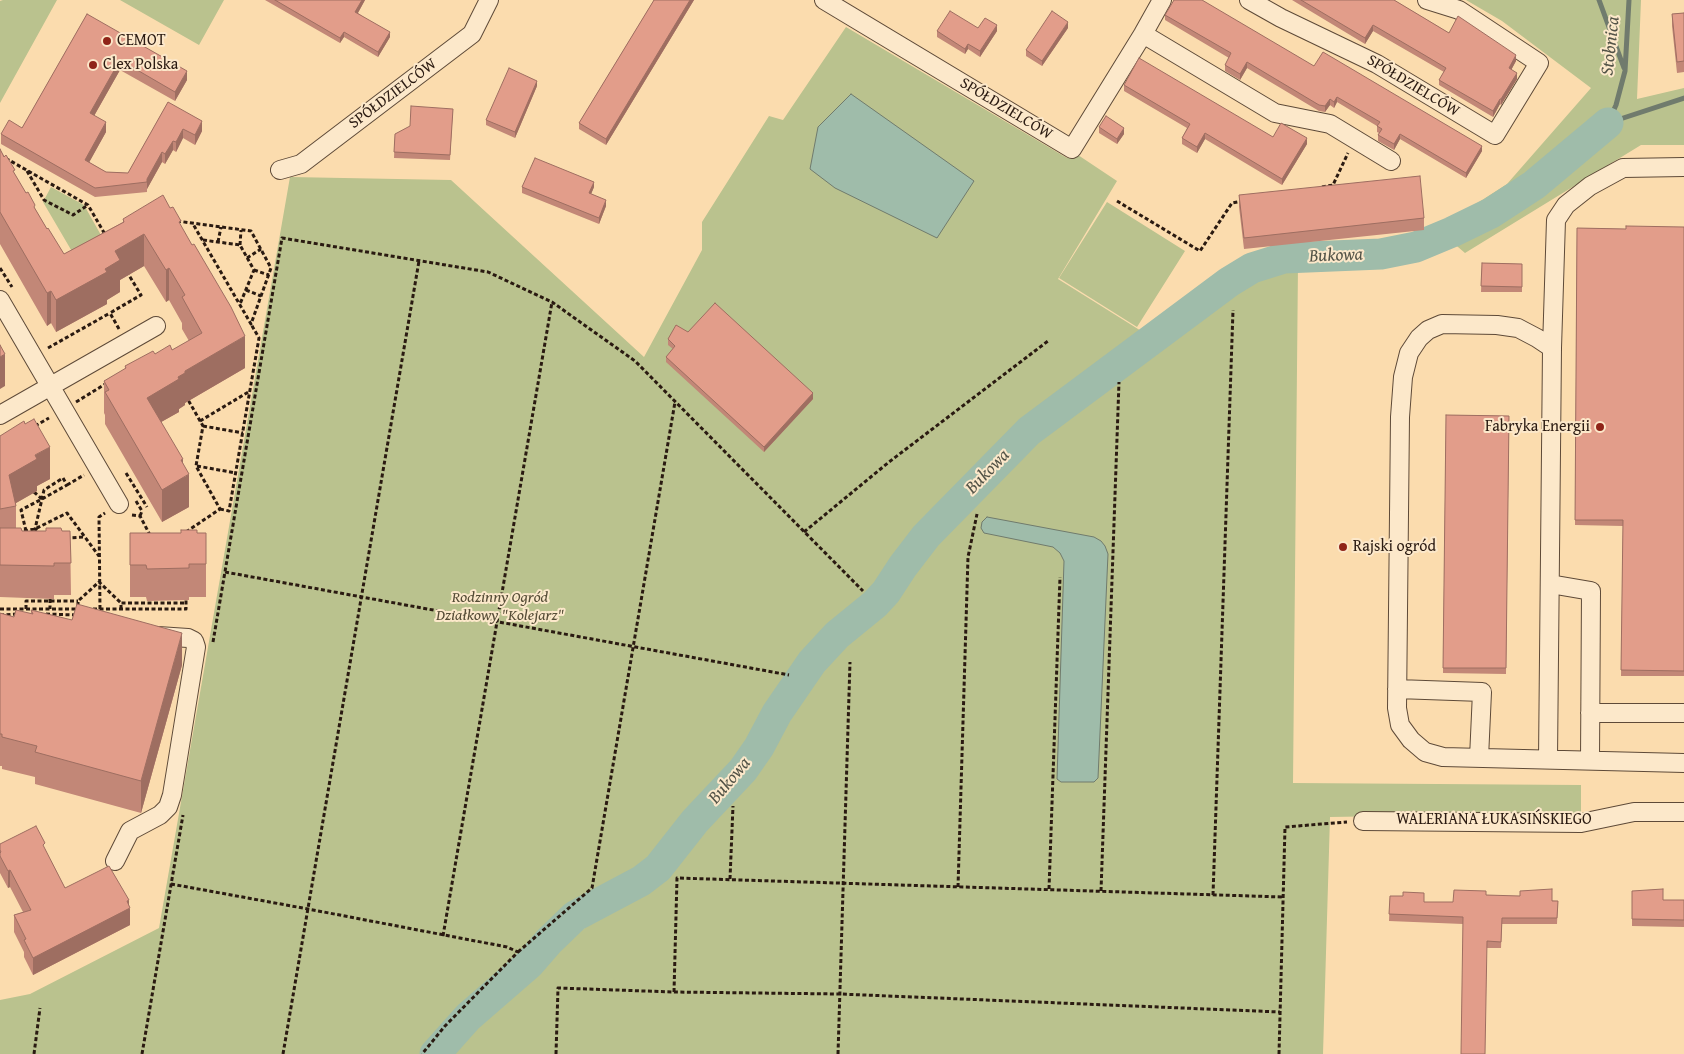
<!DOCTYPE html>
<html>
<head>
<meta charset="utf-8">
<style>
	body { margin:0 }
	canvas { display:block; background:#fbdcae }
</style>
</head>
<body>
<canvas width="1684" height="1054"></canvas>
<script>
const c = document.querySelector('canvas').getContext('2d');
c.lineJoin = 'round';
function fill(path, color) { c.fillStyle = color; c.fill(path, 'evenodd'); }
const toPath = rows => new Path2D(rows.map(r => 'M' + r).join(''));
function strokePath(path, color, width, dash) { c.strokeStyle = color; c.lineWidth = width; c.lineCap = dash ? 'butt' : 'round'; c.setLineDash(dash || []); c.stroke(path); }
function drawText(font, color, halo, rows, align = 'center') {
  c.font = font + ' "Gentium Book Plus",serif'; c.lineWidth = 4; c.setLineDash([]); c.textBaseline = 'middle'; c.strokeStyle = halo; c.fillStyle = color; for (const [text, x, y, turn = 0] of rows) {
    c.save(); c.translate(x, y); c.rotate((+turn || 0) * Math.PI / 180); c.textAlign = isNaN(turn) ? turn : align; if (halo) c.strokeText(text, 0, 0); c.fillText(text, 0, 0); c.restore();
  }
}
fill(toPath([
	[3,0,57,0,0,103,0,1],
	[120,0,224,0,199,45],
	[1466,0,1641,0,1637,99,1684,88,1684,145,1641,145,1465,253,1437,229,1507,184,1591,88,1502,21],
	[846,27,1067,158,1078,155,1117,181,1058,279,1146,334,1074,390,1041,413,1013,437,934,520,875,595,820,645,804,662,745,753,660,851,640,871,583,905,546,934,445,1031,428,1054,0,1054,0,1000,30,994,159,928,290,177,451,180,644,357,702,250,702,222,769,116,783,120],
	[51,187,84,205,106,244,77,260,43,202],
	[1107,202,1185,251,1137,327,1059,278],
	[1298,264,1293,783,1581,785,1581,813,1330,817,1323,1054,448,1054,455,1045,496,1005,588,925,646,892,763,760,811,681,829,659,892,597,920,556,1020,452,1049,427,1247,277,1265,270]
]), '#bac28e');
const water = toPath([
	[851,94,974,181,937,238,835,188,810,169,818,127,851,94],
	[987,517,1094,537,1101,541,1105,546,1108,554,1098,778,1094,782,1061,782,1057,779,1064,561,1060,553,1053,547,984,533,981,528,982,522,987,517]
]);
fill(water, '#9fbcaa');
strokePath(water, '#707b6d', 1);
strokePath(toPath([
	[1599,0,1624,68],
	[1608,123,1616,105,1625,71,1629,0],
	[1608,123,1684,98]
]), '#707b6d', 5);
strokePath(toPath([
	[435,1054,468,1017,529,964,549,941,575,916,641,881,658,868,695,821,743,770,759,747,777,713,812,662,837,635,875,604,886,592,903,566,926,536,1029,431,1229,282,1252,268,1284,258,1381,254,1416,247,1452,232,1491,213,1534,185,1608,123]
]), '#9fbcaa', 31);
const minor = toPath([
	[824,0,1072,149,1143,34,1162,0],
	[1249,0,1281,18,1377,64,1495,135,1539,63,1459,10,1427,0],
	[1143,34,1275,113,1330,124,1391,161],
	[280,170,301,164,472,34,489,0],
	[0,300,119,504],
	[1552,348,1556,220,1566,205,1590,186,1623,168,1684,167],
	[0,415,156,326],
	[1550,584,1591,591,1590,760],
	[1397,689,1482,692,1479,758],
	[1590,713,1684,713],
	[1548,759,1552,348,1537,338,1518,328,1497,325,1442,324,1428,330,1419,338,1409,353,1403,377,1400,417,1397,708,1400,725,1411,740,1425,752,1443,757,1684,763],
	[1363,821,1581,823,1634,812,1684,812],
	[115,861,130,831,160,815,168,807,172,795,196,647,194,641,188,638,158,636]
]);
strokePath(minor, '#5e4a38', 20);
strokePath(toPath([
	[0,155,88,205,106,236],
	[27,171,44,200,73,215,88,205],
	[1322,187,1333,185,1348,153],
	[1117,201,1200,251,1232,203,1242,201],
	[177,221,251,231,271,268,251,324,193,224],
	[203,240,240,245,254,270,240,304],
	[218,242,221,227],
	[240,245,241,230],
	[247,258,261,249],
	[0,268,12,287],
	[254,270,269,275],
	[246,290,261,296],
	[119,329,110,313,141,295,127,272],
	[48,348,110,313],
	[76,402,107,383],
	[200,421,250,391],
	[35,426,49,418],
	[203,426,243,433],
	[197,466,236,473],
	[126,473,147,507],
	[67,485,84,475],
	[34,492,42,499],
	[136,501,142,511,140,516],
	[220,509,229,511,259,338,251,324],
	[132,515,140,516,151,537],
	[24,531,35,529,67,513,99,556],
	[26,531,21,510,42,499,67,485,63,478,44,490,42,499,35,529,39,532],
	[186,532,220,509,196,466,203,426,187,398],
	[804,532,889,462,1048,341],
	[66,538,85,537],
	[225,572,789,675],
	[50,599,50,609],
	[78,606,78,601,99,582,121,603],
	[0,609,79,609],
	[26,609,26,601,78,601],
	[93,609,186,609,186,600],
	[100,609,99,517,105,513],
	[121,609,121,603,186,603],
	[46,614,77,615],
	[0,615,19,614],
	[213,642,282,238,488,272,552,302,635,361,863,591],
	[730,879,733,806],
	[171,884,308,909,507,947,518,952,445,1026,422,1054],
	[958,887,968,557,977,514],
	[1049,889,1060,577],
	[1101,891,1119,382],
	[1213,895,1233,310],
	[443,936,552,302],
	[518,952,592,888,675,402],
	[674,992,677,878,1283,897],
	[34,1054,40,1008],
	[142,1054,183,815],
	[283,1054,419,261],
	[556,1054,558,988,674,992,840,994,1280,1012],
	[838,1054,850,662],
	[1279,1054,1285,827,1347,822]
]), '#2a1a11', 3, [4, 2.5]);
strokePath(minor, '#fce8ca', 18);
fill(toPath([
	[265,0,365,0,358,13,390,37,378,57,344,37,340,43],
	[654,0,694,0,606,145,579,129,579,123],
	[1292,0,1394,0,1449,33,1516,61,1511,70,1517,79,1501,105,1500,104,1493,117,1439,85,1439,80,1444,72,1373,31,1365,44],
	[1684,13,1684,72,1677,73,1672,26,1672,14],
	[87,14,187,80,175,101,120,70,94,116,106,132,89,162,106,172,128,173,168,102,202,131,195,145,183,138,176,152,173,150,165,164,162,162,147,189,147,192,95,197,1,144,1,134,22,128],
	[1165,15,1314,66,1482,151,1466,178,1400,139,1394,150,1378,141,1378,135,1379,133,1377,132,1377,126,1337,102,1334,108,1330,105,1325,112,1319,111,1247,68,1240,80,1225,71,1225,65,1229,58,1165,20],
	[978,28,997,31,980,57,968,49,965,54,937,37,937,31],
	[1068,28,1042,66,1026,56,1026,50],
	[1124,85,1273,137,1307,144,1282,185,1205,139,1197,153,1182,144,1182,138,1187,128,1124,91],
	[537,86,515,138,486,125,486,120],
	[453,109,450,160,394,158,395,134],
	[1099,127,1124,134,1117,144,1099,133],
	[0,149,47,229,64,254,123,222,123,219,181,226,245,368,185,403,185,405,179,409,179,412,161,422,183,463,189,507,162,522,105,424,105,415,104,413,104,381,125,369,125,366,155,354,172,350,189,341,182,329,182,323,169,300,166,302,144,266,120,280,120,292,107,300,107,304,56,332,51,323,47,326,0,244],
	[522,187,594,187,591,194,606,206,599,224,522,193],
	[1239,195,1424,218,1424,230,1244,249,1239,207],
	[1684,227,1684,676,1621,676,1623,526,1575,525,1577,228,1626,229],
	[1482,263,1522,264,1522,292,1481,292],
	[688,332,813,399,764,452,666,362,666,357,673,349,668,345,668,339],
	[1446,415,1509,416,1506,674,1443,673],
	[0,436,50,479,37,486,37,491,16,503,16,528,22,531,70,531,71,595,54,595,54,599,0,597],
	[130,533,206,533,206,597,189,597,189,600,147,601,146,597,130,597],
	[31,610,182,665,141,813,35,784,35,777,2,769,2,766,0,766,0,613,14,617,31,613],
	[0,844,45,849,65,888,129,905,130,925,33,975,24,957,24,952,14,932,14,915,23,912,10,887,8,888,0,873],
	[1632,891,1663,900,1684,900,1684,927,1632,926],
	[1486,895,1558,901,1557,924,1502,924,1501,948,1487,948,1463,924,1389,921,1390,896,1424,902,1453,902]
]), '#c28777');
fill(toPath([
	[362,0,365,0,355,18,355,12],
	[690,0,694,0,606,145,606,139],
	[1068,22,1068,28,1042,66,1042,61],
	[997,25,997,31,980,57,980,51],
	[1373,25,1373,31,1365,44,1365,38],
	[344,32,344,37,340,43,340,38],
	[390,32,390,37,378,57,378,52],
	[968,44,968,49,965,54,965,49],
	[1516,55,1516,61,1509,74,1509,68],
	[120,60,120,70,90,123,90,113],
	[1247,62,1247,68,1240,80,1240,74],
	[187,71,187,80,175,101,175,92],
	[1517,73,1517,79,1501,105,1501,99],
	[537,81,537,86,515,138,515,132],
	[1337,97,1337,102,1334,108,1334,102],
	[1330,99,1330,105,1325,112,1325,106],
	[1500,99,1500,104,1493,117,1493,111],
	[202,121,202,131,195,145,195,135],
	[106,122,106,132,85,170,85,160],
	[1124,128,1124,134,1117,144,1117,139],
	[183,129,183,138,176,152,176,142],
	[1205,133,1205,139,1197,153,1197,147],
	[1400,134,1400,139,1394,150,1394,144],
	[1307,138,1307,144,1282,185,1282,179],
	[173,141,173,150,165,164,165,154],
	[1482,146,1482,151,1466,178,1466,173],
	[162,152,162,162,147,189,147,179],
	[594,182,594,187,589,199,589,193],
	[606,200,606,206,599,224,599,218],
	[144,234,144,266,120,280,120,292,107,300,107,304,56,332,56,300,105,269,115,251],
	[169,268,169,300,166,302,166,270],
	[51,291,51,323,47,326,47,293],
	[245,336,245,368,185,403,185,405,179,409,179,412,147,430,147,398,178,377,185,371],
	[5,354,5,386,0,389,0,357],
	[813,393,813,399,764,452,764,447],
	[50,447,50,479,37,486,37,491,9,507,9,475,35,455],
	[183,459,183,478,189,474,189,507,162,522,162,490,181,460],
	[182,633,182,665,141,813,141,781],
	[10,870,10,887,8,888,8,871],
	[129,900,129,909,130,908,130,925,33,975,33,958]
]), '#9e6e61');
const building = toPath([
	[275,0,362,0,355,12,390,32,378,52,344,32,340,38,275,0],
	[654,0,690,0,606,139,579,123,654,0],
	[1174,0,1202,0,1314,66,1323,52,1482,146,1466,173,1400,134,1394,144,1378,135,1382,129,1377,126,1380,122,1337,97,1334,102,1330,99,1325,106,1319,105,1247,62,1240,74,1225,65,1231,53,1165,15,1174,0],
	[1301,0,1394,0,1449,33,1458,16,1516,55,1509,68,1517,73,1501,99,1500,99,1493,111,1439,80,1446,68,1426,56,1373,25,1365,38,1301,0],
	[950,11,978,28,985,18,997,25,980,51,968,44,965,49,937,31,950,11],
	[1052,11,1068,22,1042,61,1026,50,1052,11],
	[1684,13,1684,61,1677,62,1672,14,1684,13],
	[87,14,187,71,175,92,120,60,90,113,106,122,85,160,106,172,128,173,168,102,202,121,195,135,183,129,176,142,173,141,165,154,162,152,147,179,147,182,95,188,1,134,9,120,22,128,87,14],
	[1139,58,1273,137,1281,123,1307,138,1282,179,1205,133,1197,147,1182,138,1190,124,1124,85,1139,58],
	[509,68,537,81,515,132,486,120,509,68],
	[411,106,453,109,450,155,394,152,395,134,410,126,411,106],
	[1106,116,1124,128,1117,139,1099,127,1106,116],
	[0,149,4,157,6,155,15,170,13,171,26,193,28,192,35,205,34,207,47,229,48,228,64,254,124,222,123,219,163,195,170,208,173,207,181,221,179,222,192,245,194,244,231,307,245,336,185,371,185,373,178,377,179,379,147,398,183,459,181,460,189,474,162,490,105,392,109,390,104,381,126,368,125,366,153,351,155,354,170,345,172,350,202,333,182,297,185,295,169,268,166,270,144,234,115,251,120,260,105,269,107,272,56,300,51,291,47,293,0,212,0,149],
	[535,158,594,182,589,193,606,200,599,218,522,187,535,158],
	[1420,176,1424,218,1244,238,1239,195,1420,176],
	[1626,226,1684,227,1684,671,1621,670,1623,520,1575,520,1577,228,1626,229,1626,226],
	[1482,263,1522,264,1522,287,1481,286,1482,263],
	[715,303,813,393,764,447,666,357,675,346,668,339,676,325,688,332,715,303],
	[0,345,5,354,0,357,0,345],
	[1446,415,1509,416,1506,668,1443,668,1446,415],
	[34,419,50,447,35,455,37,459,9,475,16,506,0,509,0,436,24,421,25,424,34,419],
	[0,528,21,528,22,531,46,531,46,528,61,528,62,531,70,531,71,563,54,563,54,566,0,565,0,528],
	[181,530,197,530,197,533,206,533,206,564,189,564,189,568,147,569,146,565,130,565,130,533,181,533,181,530],
	[77,604,182,633,141,781,35,752,37,746,2,737,2,734,0,734,0,613,14,617,16,610,33,614,31,610,72,620,77,604],
	[36,826,45,843,43,845,65,888,109,866,129,900,127,901,130,908,33,958,24,940,26,939,14,915,31,910,10,870,8,871,0,856,0,853,1,852,0,850,0,844,36,826],
	[1552,889,1552,901,1558,901,1557,918,1502,918,1501,942,1487,941,1485,1054,1461,1054,1463,917,1389,914,1390,896,1403,896,1403,892,1424,893,1424,902,1453,902,1454,890,1486,891,1486,895,1520,896,1520,891,1552,889],
	[1663,889,1663,900,1684,900,1684,920,1632,919,1632,891,1663,889]
]);
fill(building, '#e29d8a');
strokePath(building, '#9e6e61', 1);
for (const [x, y, r, color] of [
	[107,41,5,"#8f2418"],
	[93,65,5,"#8f2418"],
	[1600,427,5,"#8f2418"],
	[1343,547,5,"#8f2418"]
]) { const dot = new Path2D(); dot.arc(x, y, r, 0, 2 * Math.PI); c.fillStyle = color; c.fill(dot); strokePath(dot, '#fce8ca', 2); }
drawText('16px', '#2a1a11', '#fce8ca', [
	["CEMOT",117,41],
	["Clex Polska",103,65],
	["Fabryka Energii",1590,427,"right"],
	["Rajski ogród",1353,547]
], 'left');
drawText('16px', '#2a1a11', '#fce8ca', [
	["SPÓŁDZIELCÓW",1413,86,31],
	["SPÓŁDZIELCÓW",393,94,-37],
	["SPÓŁDZIELCÓW",1006,109,31],
	["WALERIANA ŁUKASIŃSKIEGO",1494,820]
]);
drawText('italic 16px', '#554c36', '#fce8ca', [
	["Rodzinny Ogród",500,598],
	["Działkowy \"Kolejarz\"",500,616]
]);
drawText('italic 18px', '#535347', '#fce8ca', [
	["Stobnica",1611,46,-84],
	["Bukowa",1336,256,-2],
	["Bukowa",988,472,-46],
	["Bukowa",730,781,-50]
]);
</script>
</body>
</html>
